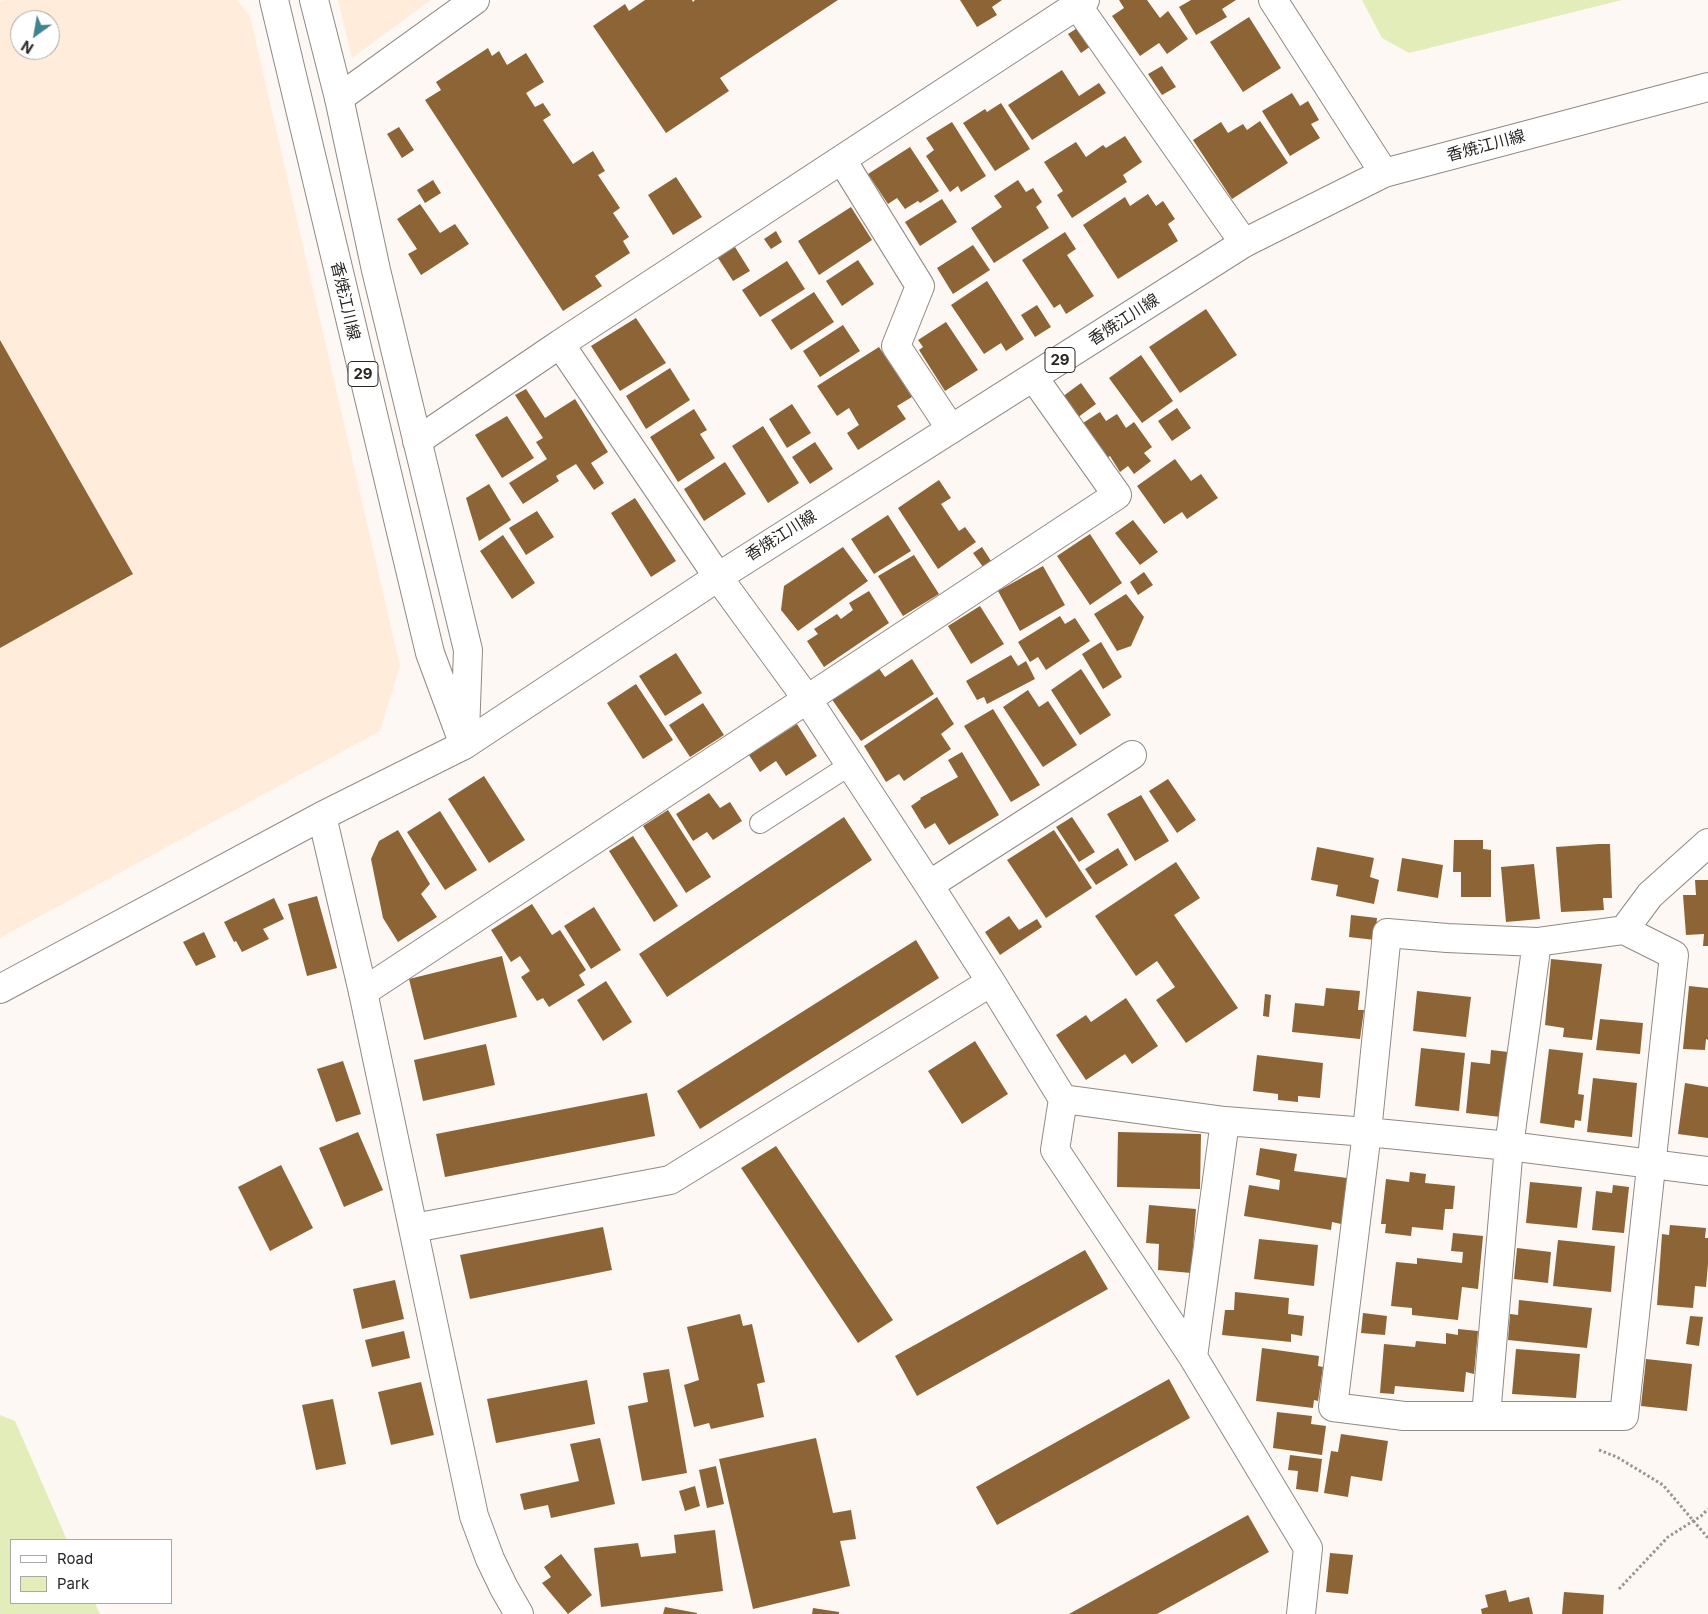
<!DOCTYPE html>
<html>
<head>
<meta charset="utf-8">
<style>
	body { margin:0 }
	#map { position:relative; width:1708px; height:1614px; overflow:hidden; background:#fef8f4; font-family:Inter,sans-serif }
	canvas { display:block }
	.legend { position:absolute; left:10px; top:1539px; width:162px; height:65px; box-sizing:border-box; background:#fff; border:1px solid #a9a8a7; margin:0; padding:6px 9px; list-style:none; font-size:15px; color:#282523 }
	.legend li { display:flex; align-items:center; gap:10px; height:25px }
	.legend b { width:25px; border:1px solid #a9a8a7 }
	.north { position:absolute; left:10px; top:10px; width:50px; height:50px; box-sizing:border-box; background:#fff; border:1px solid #a9a8a7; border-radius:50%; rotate:212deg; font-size:14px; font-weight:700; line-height:20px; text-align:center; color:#282523 }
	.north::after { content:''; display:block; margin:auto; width:18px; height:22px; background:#408492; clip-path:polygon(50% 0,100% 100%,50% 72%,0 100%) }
</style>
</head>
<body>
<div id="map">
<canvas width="1708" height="1614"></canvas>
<ul class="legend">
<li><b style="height:6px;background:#fff"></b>Road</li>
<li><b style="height:14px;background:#e3edba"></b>Park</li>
</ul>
<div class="north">N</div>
</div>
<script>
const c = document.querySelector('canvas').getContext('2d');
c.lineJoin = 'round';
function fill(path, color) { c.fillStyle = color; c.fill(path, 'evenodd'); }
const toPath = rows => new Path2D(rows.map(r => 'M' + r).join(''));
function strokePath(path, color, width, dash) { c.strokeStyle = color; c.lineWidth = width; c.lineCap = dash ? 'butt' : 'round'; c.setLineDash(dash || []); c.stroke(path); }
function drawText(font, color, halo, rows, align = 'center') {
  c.font = font + ' Inter,"Noto Sans JP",sans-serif'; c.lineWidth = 5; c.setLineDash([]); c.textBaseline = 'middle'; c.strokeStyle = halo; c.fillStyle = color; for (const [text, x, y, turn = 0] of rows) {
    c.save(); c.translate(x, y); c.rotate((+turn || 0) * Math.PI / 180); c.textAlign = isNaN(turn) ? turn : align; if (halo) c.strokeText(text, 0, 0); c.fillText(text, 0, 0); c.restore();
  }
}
fill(toPath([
	[6,0,237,0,250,16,400,666,380,731,0,938,0,1],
	[20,20,50,20,50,50,20,50],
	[338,0,431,0,352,58]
]), '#ffecdb');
fill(toPath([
	[1362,0,1622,0,1409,53,1382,38],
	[0,1415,15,1421,67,1540,11,1540,11,1603,95,1603,100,1614,0,1614]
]), '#e3edba');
fill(toPath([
	[645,0,692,0,693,2,695,0,838,0,720,78,729,91,666,133,593,26,625,4,629,11],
	[960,0,1002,0,992,7,997,15,977,27],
	[1119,0,1147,0,1160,18,1168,11,1188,39,1167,54,1159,43,1140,56,1112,16,1124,8],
	[1191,0,1236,0,1222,9,1227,17,1196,35,1179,7],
	[1249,17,1281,68,1243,92,1210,42],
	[1079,27,1091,46,1081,53,1068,34],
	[488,48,492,56,499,51,507,65,526,53,544,82,526,93,535,107,543,103,551,115,543,120,573,164,593,151,605,171,598,175,620,208,613,213,629,237,623,241,630,253,595,276,602,286,563,311,425,100,441,90,436,82],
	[1162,66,1176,87,1162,95,1148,74],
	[1062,70,1079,96,1099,83,1106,93,1032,140,1008,105],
	[1292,93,1300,106,1308,101,1319,120,1311,124,1320,138,1290,156,1262,111],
	[1001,103,1030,149,995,171,963,123,985,109,987,112],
	[1260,121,1288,163,1232,199,1193,140,1221,122,1228,133,1243,124,1247,130],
	[952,122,986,176,961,192,958,186,950,192,926,156,934,150,926,138],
	[399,127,414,150,402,158,387,134],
	[1125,136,1142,162,1123,175,1127,182,1072,218,1057,195,1063,191,1044,162,1076,142,1086,157,1103,145,1106,148],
	[910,147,939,191,920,203,918,201,905,209,897,198,888,204,868,174],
	[676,177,702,217,673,235,648,195],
	[433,180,441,193,425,203,417,190],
	[1018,180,1026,192,1033,188,1042,202,1036,207,1049,228,994,263,971,228,1002,207,994,196],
	[1148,194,1156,206,1163,201,1175,219,1168,224,1178,241,1118,279,1083,225,1125,197,1130,206],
	[942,199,957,222,920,246,905,222],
	[420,204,440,233,455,224,469,244,421,275,408,254,417,249,397,219],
	[851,207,872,240,819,275,798,241],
	[776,231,782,242,771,249,764,239],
	[1065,232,1076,249,1067,255,1094,296,1066,314,1060,304,1054,308,1022,260],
	[973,245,990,270,953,294,937,268],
	[735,247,750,271,733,281,718,258],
	[858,260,874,284,842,306,826,281],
	[787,261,805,289,760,317,742,290],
	[987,281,1024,339,1006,351,1001,343,984,354,951,305],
	[814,292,834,322,791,350,771,320],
	[1037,305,1051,327,1035,337,1021,315],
	[1206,309,1237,355,1180,393,1149,347],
	[636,318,666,363,620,391,591,346],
	[946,322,978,370,945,391,919,350,923,347,918,340],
	[843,325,860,351,820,377,803,351],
	[0,340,133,574,0,648],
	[879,347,912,397,897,406,906,419,858,450,847,433,859,425,849,408,837,416,817,386],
	[1141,355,1173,401,1142,423,1109,378],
	[670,368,690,400,646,429,626,396],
	[1081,383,1096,404,1077,418,1062,397],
	[526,389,545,418,575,399,608,452,591,463,604,483,594,490,576,464,556,476,559,481,523,504,509,483,547,459,536,442,543,438,515,395],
	[792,404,811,433,787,448,769,419],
	[1177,408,1191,428,1172,441,1158,421],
	[694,409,707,430,700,434,715,458,678,482,650,437],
	[1100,412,1106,421,1117,414,1126,428,1134,422,1152,447,1144,453,1151,461,1134,474,1128,466,1120,472,1110,456,1107,458,1083,423],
	[507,416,534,458,502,478,475,435],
	[763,426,799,483,768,503,732,446],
	[815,442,833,469,810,484,792,457],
	[1175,459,1191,481,1201,474,1218,498,1187,519,1182,512,1164,524,1137,486],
	[725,462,746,494,704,521,684,489],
	[939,480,951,498,941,504,959,531,965,527,976,542,938,569,898,508],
	[489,484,511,520,479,541,466,498],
	[635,498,676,561,651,577,611,513],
	[537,511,554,537,526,555,509,528],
	[888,515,911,551,874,574,851,539],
	[1133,520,1158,552,1140,565,1115,533],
	[1090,534,1122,583,1090,605,1057,556],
	[503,535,535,583,512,599,480,551],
	[843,547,868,581,798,631,781,610,784,586],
	[982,547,991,561,983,567,973,553],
	[914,555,939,594,903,616,878,576],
	[1043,566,1065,605,1020,631,998,591],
	[1144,572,1153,585,1138,595,1130,582],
	[869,591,889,623,824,667,807,641,818,634,814,629,837,614,841,619,853,610,849,603],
	[1126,594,1144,617,1131,646,1117,651,1094,614],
	[980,606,1004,644,971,664,948,626],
	[1060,616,1065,624,1075,618,1090,641,1046,670,1038,657,1030,662,1018,642],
	[1101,642,1122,677,1103,689,1082,654],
	[676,653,702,693,665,716,639,676],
	[1011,655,1018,666,1026,661,1035,679,987,704,984,697,977,700,966,681],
	[912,659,934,694,861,741,831,698,878,667,885,677],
	[1081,669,1111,715,1080,735,1051,690],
	[636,684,673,740,643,759,607,703],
	[1028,690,1039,707,1048,701,1077,745,1043,767,1003,707],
	[937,697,954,724,941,734,951,749,904,781,899,774,886,782,864,746],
	[703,703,724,735,690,757,669,725],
	[993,709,1040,785,1011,802,964,726],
	[797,724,817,756,786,776,776,761,760,772,749,755],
	[962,752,999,815,949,845,935,823,925,829,911,806,921,799,920,798,958,777,948,760],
	[484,776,525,840,489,863,448,799],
	[1168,779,1196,820,1177,833,1149,791],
	[709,793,720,808,730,802,742,821,713,840,707,832,693,841,676,814],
	[1141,795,1169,841,1135,861,1107,814],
	[668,810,711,877,686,893,643,826],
	[440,811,477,870,445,890,407,832],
	[844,817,872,860,667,997,639,954],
	[1072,817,1095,852,1079,862,1056,827],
	[398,830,430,884,421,894,437,917,398,942,383,918,371,859,379,841],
	[1054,830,1092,888,1046,918,1007,860],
	[633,836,678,906,654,922,609,851],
	[1454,840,1483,840,1483,849,1491,850,1491,897,1461,897,1461,872,1453,872],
	[1599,844,1610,844,1612,898,1603,898,1604,910,1561,912,1556,847],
	[1317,847,1374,858,1370,877,1379,880,1374,904,1336,896,1338,885,1311,880],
	[1118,848,1128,865,1096,885,1085,869],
	[1402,858,1443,865,1438,898,1397,891],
	[1176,862,1200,898,1174,915,1238,1008,1186,1043,1156,1000,1175,987,1157,961,1136,976,1095,916],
	[1534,864,1540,919,1506,922,1501,867],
	[1695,880,1708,880,1708,946,1703,946,1704,934,1686,935,1683,895,1696,895],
	[317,896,337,968,307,976,288,904],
	[274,898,284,919,263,929,269,939,242,952,236,941,234,942,224,922],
	[532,904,552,935,560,930,586,970,579,975,585,985,549,1007,543,998,537,1001,521,977,530,971,520,956,511,962,491,930],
	[594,907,621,950,591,969,564,926],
	[1351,915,1377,918,1375,940,1349,937],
	[1009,916,1019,930,1037,919,1042,927,1000,955,985,932],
	[204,932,216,957,196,966,183,942],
	[916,940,939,978,700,1129,677,1091],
	[502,956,517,1017,424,1040,409,979],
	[1551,959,1602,964,1592,1040,1563,1037,1564,1028,1545,1025],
	[606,981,632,1022,603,1041,577,1000],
	[1689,986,1708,988,1708,1040,1706,1039,1705,1050,1683,1049],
	[1326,988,1360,991,1358,1010,1364,1010,1360,1039,1292,1032,1295,1003,1324,1006],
	[1417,991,1471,997,1466,1037,1413,1031],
	[1265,994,1271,995,1269,1017,1263,1016],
	[1126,998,1158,1046,1132,1064,1125,1054,1086,1080,1056,1035,1086,1015,1091,1022],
	[1600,1019,1643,1023,1640,1054,1596,1050],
	[975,1041,1008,1094,962,1124,928,1071],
	[486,1044,495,1085,423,1101,414,1060],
	[1421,1048,1465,1053,1459,1111,1415,1106],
	[1549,1049,1583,1053,1578,1094,1584,1095,1581,1121,1575,1120,1574,1128,1540,1123],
	[1491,1050,1508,1052,1501,1117,1466,1113,1471,1062,1490,1064],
	[1257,1055,1323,1063,1320,1098,1298,1096,1298,1102,1278,1100,1278,1094,1253,1091],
	[343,1061,361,1114,336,1122,317,1069],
	[1593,1078,1637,1083,1632,1137,1587,1132],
	[1685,1083,1708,1087,1708,1138,1678,1134],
	[647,1093,655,1136,445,1177,436,1134],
	[358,1132,383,1190,344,1207,319,1148],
	[1118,1132,1201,1134,1200,1189,1117,1187],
	[776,1146,893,1320,858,1343,741,1168],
	[1260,1148,1297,1154,1294,1171,1347,1178,1341,1224,1332,1222,1331,1230,1244,1216,1249,1185,1279,1190,1280,1180,1256,1175],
	[281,1165,313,1228,270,1251,238,1187],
	[1410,1172,1426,1174,1425,1183,1455,1186,1453,1209,1445,1209,1443,1230,1412,1227,1411,1236,1385,1233,1386,1224,1381,1224,1386,1179,1409,1182],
	[1530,1182,1582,1187,1577,1228,1526,1223],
	[1613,1185,1629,1187,1624,1233,1592,1230,1596,1191,1612,1193],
	[1149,1205,1196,1209,1191,1273,1158,1270,1159,1244,1146,1243],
	[1670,1225,1706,1228,1705,1238,1708,1238,1708,1264,1706,1287,1695,1286,1693,1308,1657,1305,1662,1234,1669,1235],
	[603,1227,612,1270,470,1299,460,1255],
	[1453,1233,1483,1236,1478,1289,1462,1287,1458,1320,1412,1315,1412,1308,1391,1306,1396,1262,1417,1264,1417,1258,1462,1263,1463,1252,1451,1251],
	[1259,1239,1318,1245,1314,1286,1254,1279],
	[1558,1240,1615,1246,1611,1292,1553,1286],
	[1517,1248,1551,1252,1548,1283,1514,1279],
	[1085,1250,1108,1289,917,1396,895,1356],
	[395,1280,404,1319,362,1329,353,1289],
	[1235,1292,1289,1298,1288,1314,1304,1316,1302,1336,1291,1334,1291,1342,1222,1335,1225,1310,1234,1310],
	[1519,1300,1592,1308,1587,1348,1508,1340,1510,1314,1518,1315],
	[1363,1313,1387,1316,1385,1335,1361,1333],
	[740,1314,743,1326,752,1324,765,1382,757,1384,764,1417,711,1429,709,1423,694,1427,684,1385,699,1380,687,1327],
	[1690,1316,1703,1317,1699,1346,1686,1344],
	[1458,1329,1478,1331,1474,1374,1466,1372,1464,1392,1395,1386,1394,1394,1380,1393,1384,1344,1415,1347,1416,1341,1446,1344,1446,1333,1458,1335],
	[404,1331,410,1358,372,1367,365,1340],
	[1262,1348,1319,1356,1318,1366,1323,1367,1318,1401,1314,1400,1313,1408,1256,1401],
	[1516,1349,1580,1354,1576,1398,1512,1394],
	[1646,1359,1692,1364,1687,1411,1641,1406],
	[669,1369,687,1473,642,1481,628,1406,648,1402,643,1373],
	[1169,1379,1190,1418,997,1525,976,1487],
	[587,1380,595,1424,496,1443,487,1399],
	[421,1382,434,1435,391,1445,378,1392],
	[333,1399,346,1464,316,1470,302,1405],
	[1277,1412,1312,1416,1311,1424,1326,1426,1322,1455,1273,1448],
	[1341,1434,1388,1441,1382,1481,1351,1476,1348,1497,1324,1493,1331,1451,1338,1452],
	[600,1438,615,1504,551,1518,548,1505,524,1510,520,1494,579,1481,570,1444],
	[816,1438,833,1513,851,1510,856,1539,840,1541,850,1586,753,1609,719,1459],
	[1290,1455,1322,1459,1318,1492,1296,1489,1298,1471,1288,1470],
	[716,1466,724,1504,707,1508,699,1470],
	[695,1486,700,1506,685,1511,679,1491],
	[1248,1515,1269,1552,1157,1614,1069,1614],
	[715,1530,723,1591,601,1607,594,1548,638,1543,641,1557,676,1553,674,1535],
	[1330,1553,1353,1555,1348,1594,1326,1592],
	[561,1554,592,1595,568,1614,542,1583,551,1577,544,1567],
	[1506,1590,1509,1602,1529,1597,1533,1614,1482,1614,1481,1609,1488,1607,1485,1595],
	[1564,1592,1604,1595,1603,1614,1562,1614],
	[665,1607,697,1613,697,1614,663,1614],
	[813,1608,839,1612,839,1614,812,1614]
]), '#8c6435');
const service = toPath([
	[760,823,850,765]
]);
const minor = toPath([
	[1085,0,560,344,718,577,807,699,929,885,991,982,1063,1099,1055,1150,1193,1357,1308,1548,1301,1614],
	[1273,0,1384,173],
	[1077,5,1244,243],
	[339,98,475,0],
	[842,160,920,286,896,346,951,429],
	[417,441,560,344],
	[929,885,1132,755],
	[1624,930,1674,955,1624,1416,1404,1416,1333,1407,1367,1132,1387,933,1447,938,1537,942,1624,930],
	[1624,930,1650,895,1708,843],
	[363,992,1117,495,1034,378],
	[1063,1099,1225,1121,1367,1132,1509,1146,1708,1171],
	[414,1228,670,1180,991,982],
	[1193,1357,1225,1121],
	[1486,1416,1509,1146,1537,942]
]);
const tertiary = toPath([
	[322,816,363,992,474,1516,490,1559,504,1588,519,1614],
	[0,989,322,816,464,745]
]);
const primary = toPath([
	[274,0,430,653,464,745],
	[314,0,339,98,376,270,468,650,465,733],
	[464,745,718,577,1244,243,1384,173,1708,87]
]);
strokePath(service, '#908984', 22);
strokePath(minor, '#908984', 30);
strokePath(tertiary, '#908984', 30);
strokePath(primary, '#908984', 30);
strokePath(toPath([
	[1599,1450,1617,1457,1663,1485,1708,1538],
	[1619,1589,1668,1537,1701,1516,1708,1509]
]), '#999592', 3, [2.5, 2.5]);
strokePath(service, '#fff', 20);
strokePath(minor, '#fff', 28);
strokePath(tertiary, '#fff', 28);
strokePath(primary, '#fff', 28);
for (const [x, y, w] of [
	[1060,360,30],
	[363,374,30]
]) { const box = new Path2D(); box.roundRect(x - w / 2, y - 12.5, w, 25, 4); c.fillStyle = '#fff'; c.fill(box); strokePath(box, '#282523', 1); }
drawText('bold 15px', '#282523', null, [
	["29",1060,360],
	["29",363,374]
]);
drawText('16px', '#282523', '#fff', [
	["香焼江川線",1486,146,-15],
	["香焼江川線",345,301,77],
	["香焼江川線",1124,320,-33],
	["香焼江川線",781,536,-32]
]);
</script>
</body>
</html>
